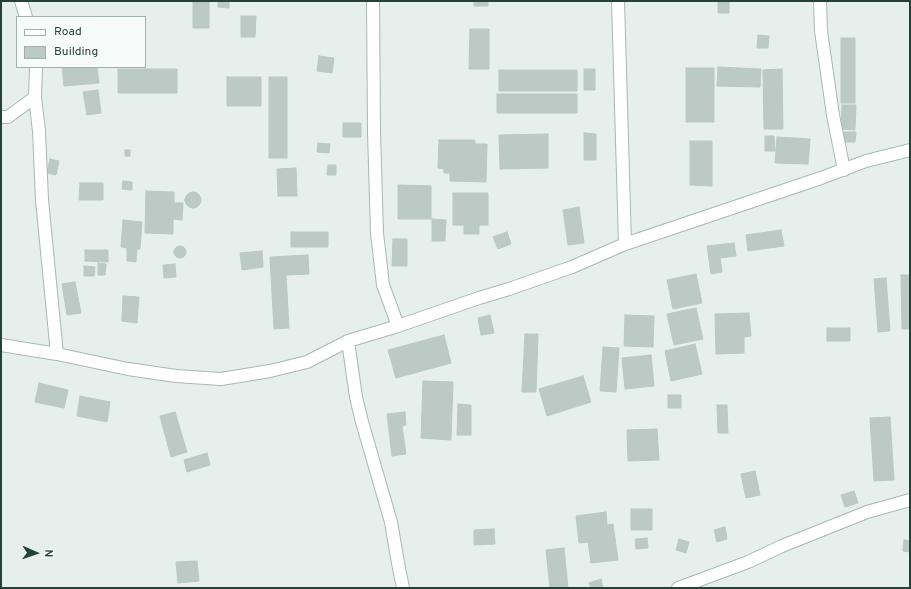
<!DOCTYPE html>
<html>
<head>
<meta charset="utf-8">
<style>
	body { margin:0 }
	#map { position:relative; width:911px; height:589px; overflow:hidden; background:#e6efeb; font-family:Overpass,sans-serif }
	canvas { display:block }
	.frame { position:absolute; inset:0; border:2px solid #24423a; pointer-events:none }
	.legend { position:absolute; left:16px; top:16px; width:130px; height:52px; box-sizing:border-box; background:#f7fbf9; border:1px solid #a3b1ad; margin:0; padding:5px 7px; list-style:none; font-size:12px; color:#24423a }
	.legend li { display:flex; align-items:center; gap:8px; height:20px }
	.legend b { width:20px; border:1px solid #a3b1ad }
	.north { position:absolute; left:16px; top:533px; width:40px; height:40px; -webkit-text-stroke:3px #f7fbf9; paint-order:stroke; rotate:92deg; font-size:11px; font-weight:700; line-height:16px; text-align:center; color:#24423a }
	.north::after { content:''; display:block; margin:auto; width:14px; height:18px; background:#24423a; clip-path:polygon(50% 0,100% 100%,50% 72%,0 100%) }
</style>
</head>
<body>
<div id="map">
<canvas width="911" height="589"></canvas>
<div class="frame"></div>
<ul class="legend">
<li><b style="height:5px;background:#fff"></b>Road</li>
<li><b style="height:11px;background:#bbcac4"></b>Building</li>
</ul>
<div class="north">N</div>
</div>
<script>
const c = document.querySelector('canvas').getContext('2d');
c.lineJoin = 'round';
function fill(path, color) { c.fillStyle = color; c.fill(path, 'evenodd'); }
const toPath = rows => new Path2D(rows.map(r => 'M' + r).join(''));
function strokePath(path, color, width, dash) { c.strokeStyle = color; c.lineWidth = width; c.lineCap = dash ? 'butt' : 'round'; c.setLineDash(dash || []); c.stroke(path); }
const building = toPath([
	[193,1,209,1,209,28,193,28,193,1],
	[218,1,229,1,229,8,218,7,218,1],
	[474,1,488,1,488,6,474,6,474,1],
	[718,1,729,1,729,13,718,13,718,1],
	[241,16,256,16,255,37,241,37,241,16],
	[470,29,489,29,489,69,469,69,470,29],
	[758,35,769,36,768,48,757,48,758,35],
	[841,38,855,38,855,103,841,103,841,38],
	[319,56,334,58,332,73,317,71,319,56],
	[62,67,97,67,99,83,64,86,62,67],
	[718,67,761,69,760,87,717,86,718,67],
	[686,68,714,68,714,122,686,122,686,68],
	[118,69,177,69,177,93,118,93,118,69],
	[584,69,595,69,595,90,584,90,584,69],
	[782,69,783,129,764,129,763,70,782,69],
	[499,70,577,70,577,91,499,91,499,70],
	[227,77,261,77,261,106,227,106,227,77],
	[269,77,287,77,287,158,269,158,269,77],
	[98,90,101,113,87,115,83,92,98,90],
	[497,94,577,94,577,113,497,113,497,94],
	[842,105,856,105,855,130,841,129,842,105],
	[343,123,361,123,361,137,343,137,343,123],
	[844,132,856,132,855,142,843,142,844,132],
	[584,133,596,134,596,160,584,160,584,133],
	[548,134,548,168,500,169,499,135,548,134],
	[765,136,774,136,775,151,765,151,765,136],
	[777,137,810,139,808,164,775,163,777,137],
	[439,140,475,140,475,144,487,144,486,182,450,181,450,173,444,173,444,169,438,168,439,140],
	[690,141,712,141,712,186,690,185,690,141],
	[318,143,330,144,329,153,317,152,318,143],
	[125,150,130,150,130,156,125,156,125,150],
	[50,159,59,161,56,175,47,173,50,159],
	[328,165,336,165,336,175,327,175,328,165],
	[296,168,297,196,278,196,277,169,296,168],
	[123,181,132,182,132,190,122,189,123,181],
	[80,183,103,183,103,200,79,200,80,183],
	[398,185,431,186,431,219,398,219,398,185],
	[146,191,174,192,174,203,183,203,182,220,173,219,173,234,145,233,146,191],
	'185 200a8 8 0 1 1 16 0a8 8 0 1 1-16 0Z',
	[453,193,488,193,488,225,479,225,479,234,464,234,464,225,453,225,453,193],
	[579,207,584,243,568,245,563,210,579,207],
	[432,219,446,220,445,241,432,241,432,219],
	[123,220,142,222,140,249,137,249,136,262,127,261,127,248,121,247,123,220],
	[781,230,784,246,748,251,746,235,781,230],
	[291,232,328,232,328,247,291,247,291,232],
	[507,232,511,244,498,249,493,237,507,232],
	[393,239,407,239,407,266,392,266,393,239],
	[734,243,736,256,720,258,722,272,711,274,707,246,734,243],
	'174 252a6 6 0 1 1 12 0a6 6 0 1 1-12 0Z',
	[85,250,108,250,108,262,85,261,85,250],
	[262,251,263,267,242,270,240,253,262,251],
	[308,255,309,274,286,275,289,328,274,329,270,257,308,255],
	[98,263,106,264,105,275,98,275,98,263],
	[175,264,176,277,164,278,163,265,175,264],
	[84,266,95,267,94,276,84,276,84,266],
	[696,274,702,303,673,309,667,280,696,274],
	[901,275,910,275,910,329,902,329,901,275],
	[886,278,890,331,878,332,874,279,886,278],
	[75,282,81,313,67,315,62,284,75,282],
	[123,296,139,297,137,323,122,321,123,296],
	[696,308,703,339,674,345,667,314,696,308],
	[749,313,751,336,744,337,744,353,716,354,715,314,749,313],
	[490,315,494,333,481,335,478,318,490,315],
	[625,315,654,316,653,347,624,346,625,315],
	[827,328,850,328,850,341,827,341,827,328],
	[525,334,538,334,536,392,522,392,525,334],
	[444,335,451,363,396,378,388,350,444,335],
	[695,344,702,374,671,381,665,351,695,344],
	[603,347,619,348,616,392,600,391,603,347],
	[651,355,654,386,625,389,622,358,651,355],
	[583,376,591,402,547,416,539,389,583,376],
	[423,381,453,382,451,440,421,438,423,381],
	[39,383,68,390,64,408,35,402,39,383],
	[668,395,681,395,681,408,668,408,668,395],
	[80,396,110,402,107,422,77,416,80,396],
	[458,404,471,405,471,435,457,435,458,404],
	[717,405,727,405,728,433,718,433,717,405],
	[175,412,187,452,171,457,160,416,175,412],
	[405,412,406,425,402,426,406,454,392,456,387,414,405,412],
	[890,417,894,480,874,481,870,418,890,417],
	[657,429,659,460,628,461,627,430,657,429],
	[207,453,210,465,187,472,184,460,207,453],
	[755,471,760,495,746,498,741,474,755,471],
	[854,491,858,503,845,507,841,495,854,491],
	[631,509,652,509,652,530,631,530,631,509],
	[606,512,607,525,613,524,618,560,591,563,588,542,579,543,576,516,606,512],
	[725,527,727,539,717,542,714,530,725,527],
	[494,529,495,544,474,545,474,530,494,529],
	[647,538,648,548,636,549,635,539,647,538],
	[679,539,689,542,686,553,676,550,679,539],
	[904,540,910,541,910,552,903,551,904,540],
	[564,548,568,588,550,588,546,550,564,548],
	[197,561,199,581,178,583,176,562,197,561],
	[601,579,603,588,591,588,589,583,601,579]
]);
fill(building, '#bbcac4');
strokePath(building, '#b8c9c2', 1);
const minor = toPath([
	[21,1,26,17],
	[373,1,374,132,377,233,383,285,398,326],
	[618,1,625,244],
	[820,1,821,31,833,115,844,170],
	[36,67,35,97,39,131,42,200,57,354],
	[1,117,8,117,35,97],
	[348,341,356,397,362,422,391,522,398,563,403,588],
	[1,345,57,354,128,369,176,376,221,379,270,371,307,362,348,341,398,326,479,298,509,289,572,267,625,244,821,178,866,161,910,150],
	[678,588,748,562,782,546,867,512,910,500]
]);
strokePath(minor, '#a8b8b2', 14);
strokePath(minor, '#fff', 12);
</script>
</body>
</html>
